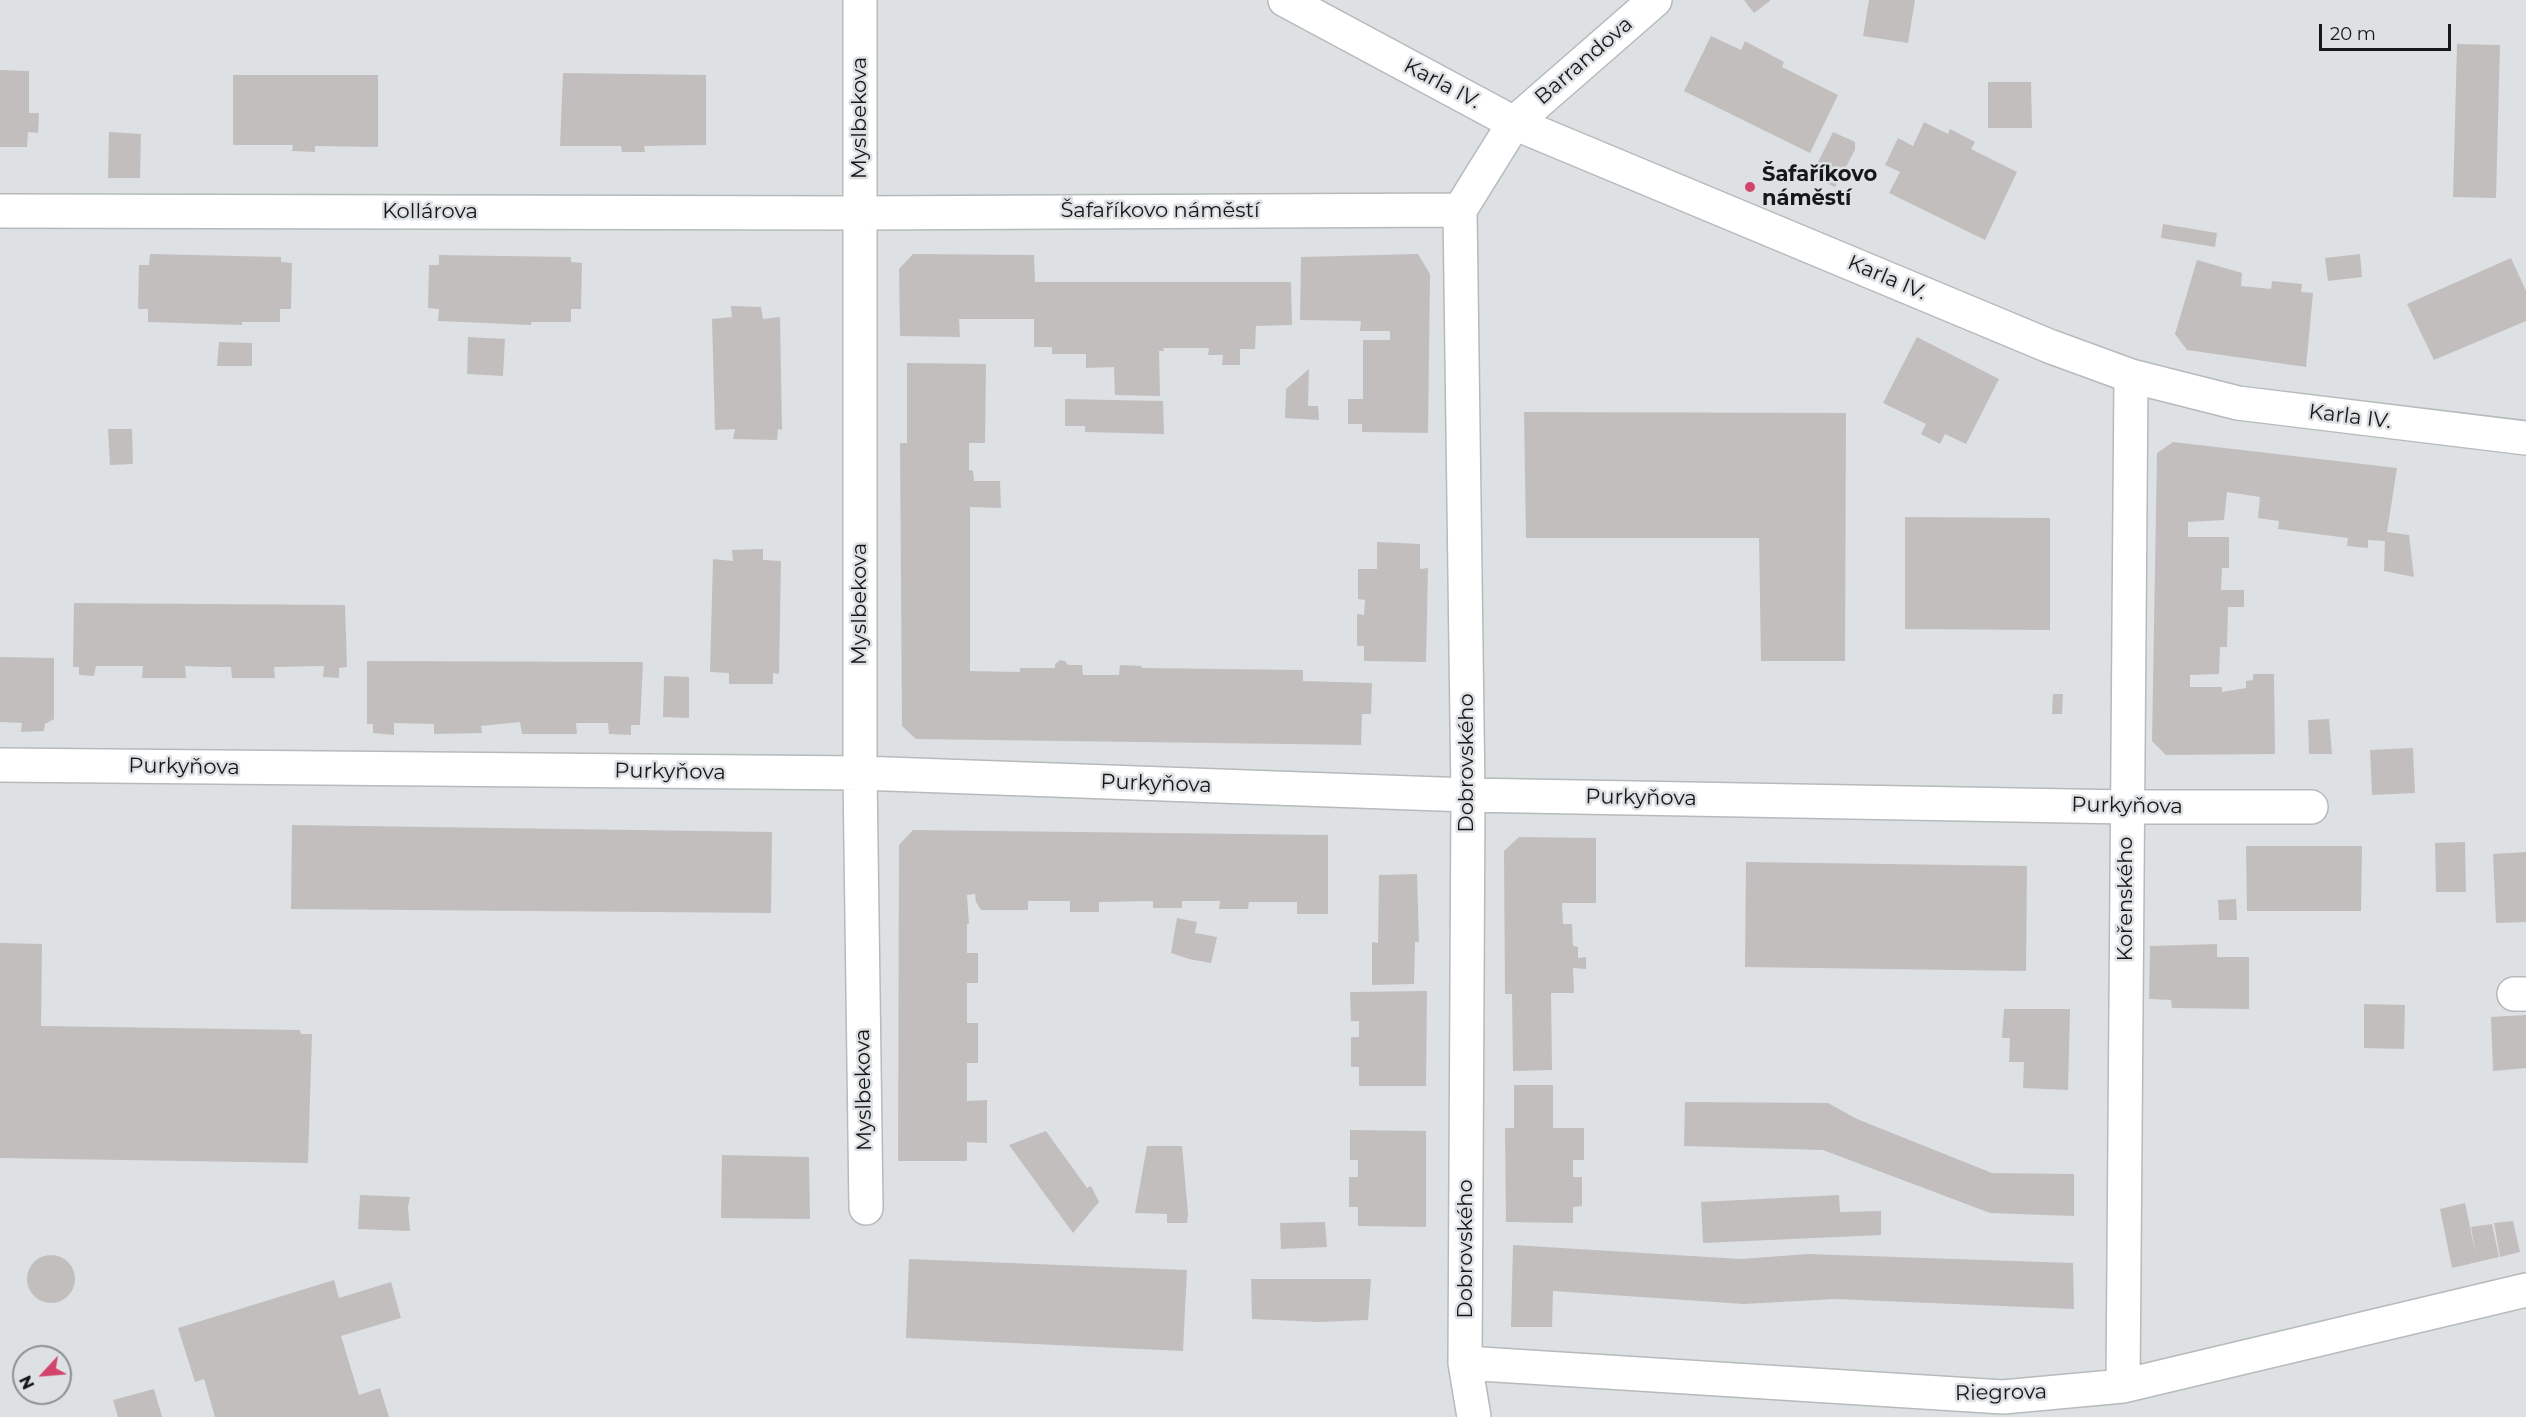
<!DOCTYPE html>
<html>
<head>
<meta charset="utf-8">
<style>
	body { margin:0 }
	#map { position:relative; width:2526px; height:1417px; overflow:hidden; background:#dde1e3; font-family:Montserrat,sans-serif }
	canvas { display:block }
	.north { position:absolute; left:12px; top:1345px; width:60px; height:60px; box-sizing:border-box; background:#dde1e3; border:2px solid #8d9092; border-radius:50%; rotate:244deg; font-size:16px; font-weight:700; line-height:24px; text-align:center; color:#161718 }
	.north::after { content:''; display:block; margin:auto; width:21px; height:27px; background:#d2446c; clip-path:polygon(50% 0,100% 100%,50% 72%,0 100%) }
	.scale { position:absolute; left:2319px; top:24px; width:132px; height:27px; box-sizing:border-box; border:3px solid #161718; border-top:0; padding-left:8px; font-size:18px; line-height:21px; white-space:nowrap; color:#161718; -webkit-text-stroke:4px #dde1e3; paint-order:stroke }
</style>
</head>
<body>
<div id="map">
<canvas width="2526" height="1417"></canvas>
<div class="north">N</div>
<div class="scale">20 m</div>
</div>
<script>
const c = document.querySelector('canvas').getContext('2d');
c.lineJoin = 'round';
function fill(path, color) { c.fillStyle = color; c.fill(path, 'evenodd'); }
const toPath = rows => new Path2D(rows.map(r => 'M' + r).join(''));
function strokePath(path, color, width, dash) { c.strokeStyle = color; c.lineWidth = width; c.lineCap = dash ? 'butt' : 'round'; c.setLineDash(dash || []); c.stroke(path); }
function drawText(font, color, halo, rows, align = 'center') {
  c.font = font + ' Montserrat,sans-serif'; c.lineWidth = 5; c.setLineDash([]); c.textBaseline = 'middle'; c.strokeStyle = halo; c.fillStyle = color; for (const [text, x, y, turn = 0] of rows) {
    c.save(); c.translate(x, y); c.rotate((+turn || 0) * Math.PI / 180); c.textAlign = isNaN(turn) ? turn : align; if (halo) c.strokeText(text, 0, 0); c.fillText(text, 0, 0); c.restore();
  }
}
fill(toPath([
	[1744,0,1771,0,1754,13],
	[1869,0,1915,0,1908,43,1863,36],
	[1711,36,1741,50,1745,41,1784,62,1782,67,1838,95,1810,153,1684,91],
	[2457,44,2500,45,2496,198,2453,197],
	[0,70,29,71,29,113,39,113,38,133,28,132,27,147,0,147],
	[563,73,706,75,706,145,644,146,645,152,622,152,621,146,560,146],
	[233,75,378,75,378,147,315,146,315,152,292,151,293,145,233,145],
	[1988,82,2031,82,2032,128,1988,128],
	[1924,122,1948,134,1950,129,1975,142,1971,149,2017,172,1985,240,1889,193,1900,172,1885,165,1898,138,1913,146],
	[109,132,141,134,140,178,108,178],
	[1833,132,1855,142,1855,150,1835,187,1811,176],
	[2163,224,2217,233,2215,247,2161,238],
	[150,254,281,257,281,262,292,263,291,309,280,309,280,322,242,322,242,325,148,322,148,309,138,309,139,265,149,265],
	[913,254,1034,255,1035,282,1291,282,1292,325,1256,326,1255,349,1240,349,1240,365,1222,365,1223,355,1208,355,1209,348,1163,348,1164,351,1159,351,1160,396,1115,395,1114,367,1086,368,1086,354,1052,354,1052,347,1034,347,1034,319,959,319,960,337,900,336,899,269],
	[1418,254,1430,274,1428,433,1362,432,1362,424,1348,424,1348,399,1363,399,1363,340,1390,340,1390,331,1360,331,1361,321,1300,320,1301,257],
	[2360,254,2362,277,2328,281,2325,258],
	[439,255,571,257,571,262,582,263,581,309,571,309,571,322,531,322,531,325,438,321,439,309,428,308,429,265,439,265],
	[2511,258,2526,291,2526,321,2434,360,2407,304],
	[2197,260,2242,273,2241,286,2271,289,2272,281,2302,284,2301,292,2313,293,2306,367,2187,350,2175,334],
	[731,306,761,307,763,319,780,317,782,430,778,429,777,440,733,439,735,429,715,430,712,319,732,317],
	[468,337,505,339,503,376,467,374],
	[1917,337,1999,379,1966,444,1945,434,1940,444,1921,434,1926,424,1883,403],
	[219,342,252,343,252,366,217,366],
	[907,363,986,364,985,443,969,443,969,470,973,471,974,481,1000,481,1001,508,970,507,970,671,1020,672,1020,668,1055,668,1055,664,1060,660,1065,661,1068,665,1082,665,1083,675,1119,675,1120,665,1142,666,1141,668,1303,670,1303,681,1372,683,1371,714,1362,714,1361,745,916,739,902,726,900,443,907,443],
	[1309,369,1308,406,1318,406,1319,420,1285,418,1286,389],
	[1065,399,1163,401,1164,434,1085,432,1085,426,1065,426],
	[1524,412,1846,413,1845,661,1761,661,1759,538,1526,538],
	[108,429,132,429,133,464,110,465],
	[2173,442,2397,468,2387,532,2409,535,2414,577,2384,571,2385,541,2368,540,2368,548,2347,546,2348,538,2278,529,2279,521,2258,518,2260,497,2227,492,2224,520,2188,522,2188,537,2229,537,2229,568,2222,568,2221,590,2244,590,2244,607,2228,607,2227,647,2220,647,2219,674,2190,675,2190,687,2222,687,2222,692,2246,688,2246,681,2253,680,2253,674,2274,674,2275,754,2166,755,2152,741,2157,453],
	[1905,517,2050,518,2050,630,1905,629],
	[1377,542,1420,544,1420,569,1428,568,1426,662,1364,661,1364,646,1357,646,1357,614,1364,615,1365,600,1358,599,1358,569,1377,569],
	[763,549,763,560,781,561,779,674,773,673,773,684,729,684,729,673,710,672,713,559,733,561,732,550],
	[74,603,345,605,347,667,339,668,339,678,323,677,324,666,274,667,275,678,232,678,231,667,212,667,185,666,186,678,142,678,143,666,96,666,94,676,79,675,79,667,73,667],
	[0,657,54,658,54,719,45,724,44,731,21,732,22,723,0,722],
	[367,661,643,662,640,725,631,725,631,735,609,734,608,723,576,723,577,734,522,734,520,722,481,726,482,733,434,734,434,724,394,723,394,735,373,733,373,724,367,724],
	[664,676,689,677,689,718,663,717],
	[2053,694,2063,694,2062,714,2052,714],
	[2329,719,2332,754,2309,754,2308,720],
	[2413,748,2415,793,2372,795,2370,750],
	[292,825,772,832,771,913,291,909],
	[913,830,1328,835,1328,914,1297,914,1297,902,1249,902,1248,909,1219,909,1220,901,1182,901,1182,908,1153,908,1153,901,1099,902,1099,912,1070,912,1070,901,1028,901,1028,910,981,910,976,902,975,894,967,895,969,924,967,924,967,953,978,953,978,983,967,983,967,1023,978,1023,978,1063,967,1063,967,1101,987,1100,987,1143,967,1142,967,1161,898,1161,899,845],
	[1519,837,1596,838,1596,903,1562,903,1563,924,1572,924,1573,946,1578,947,1578,958,1586,957,1586,969,1573,968,1574,993,1551,993,1552,1070,1513,1071,1512,994,1505,994,1504,851],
	[2465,842,2466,892,2436,892,2435,843],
	[2246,846,2362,846,2361,911,2247,911],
	[2526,852,2526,922,2496,923,2493,854],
	[1746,862,2027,866,2026,971,1745,967],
	[1417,874,1419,942,1415,942,1414,984,1372,985,1372,942,1378,943,1379,875],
	[2236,899,2237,920,2219,920,2218,900],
	[1177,918,1197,922,1195,933,1217,937,1211,963,1189,959,1171,953],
	[0,943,42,944,41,1026,300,1030,301,1034,312,1034,308,1163,0,1158],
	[2217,944,2217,957,2249,957,2249,1009,2172,1008,2171,1000,2149,999,2150,946],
	[1427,991,1426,1086,1359,1086,1359,1067,1351,1067,1351,1037,1359,1037,1359,1021,1351,1021,1350,992],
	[2364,1004,2405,1005,2404,1049,2364,1048],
	[2004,1009,2070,1009,2068,1090,2023,1088,2024,1062,2009,1062,2010,1038,2002,1038],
	[2526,1015,2526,1068,2493,1071,2491,1017],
	[1514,1085,1553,1085,1553,1128,1584,1128,1584,1160,1573,1160,1573,1177,1582,1177,1582,1206,1573,1207,1573,1223,1506,1222,1505,1128,1514,1128],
	[1685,1102,1828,1103,1857,1119,1992,1173,2074,1174,2074,1216,1990,1213,1823,1150,1684,1146],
	[1350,1130,1426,1131,1426,1227,1358,1226,1358,1207,1349,1207,1349,1177,1358,1177,1358,1160,1350,1160],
	[1046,1131,1087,1188,1091,1186,1099,1202,1073,1233,1009,1145],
	[1147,1146,1182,1146,1188,1214,1187,1223,1167,1223,1167,1214,1135,1213],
	[722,1155,809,1157,810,1219,721,1218],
	[360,1195,410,1197,408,1207,410,1231,358,1229],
	[1839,1195,1840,1212,1881,1211,1881,1235,1703,1243,1701,1202],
	[2465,1203,2476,1256,2471,1227,2492,1224,2499,1257,2452,1268,2440,1209],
	[2513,1221,2520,1252,2500,1257,2494,1223],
	[1325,1222,1327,1247,1281,1249,1280,1223],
	[1513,1245,1740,1259,1808,1254,2073,1263,2074,1309,1835,1299,1744,1304,1553,1291,1552,1327,1511,1327],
	'27 1279a24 24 0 1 1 48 0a24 24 0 1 1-48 0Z',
	[909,1259,1187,1270,1183,1351,906,1338],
	[1251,1279,1371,1279,1368,1320,1319,1322,1252,1319],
	[334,1280,339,1298,391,1282,401,1318,341,1336,359,1395,380,1388,389,1417,215,1417,204,1379,195,1382,178,1328],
	[154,1389,162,1417,118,1417,113,1400]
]), '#c2bebe');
const minor = toPath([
	[860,0,860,773,866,1208],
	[1285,0,1514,123,2049,346,2131,376,2238,403,2526,438],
	[0,211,860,213,1460,210],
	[0,765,860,773,1468,795,2126,807,2311,807],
	[2514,994,2526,994],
	[1465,1363,2003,1397,2123,1386,2526,1290],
	[2123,1386,2131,376],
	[1474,1417,1465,1363,1468,795,1460,210,1514,123,1655,0]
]);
strokePath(minor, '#b6babb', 36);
strokePath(minor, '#fff', 33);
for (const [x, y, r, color] of [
	[1750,187,6,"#d2446c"]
]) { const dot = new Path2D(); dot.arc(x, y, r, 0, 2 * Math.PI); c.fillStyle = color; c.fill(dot); strokePath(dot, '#dde1e3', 2); }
drawText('21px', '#161718', '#dde1e3', [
	["Barrandova",1584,61,-41],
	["Karla IV.",1442,84,28],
	["Myslbekova",860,118,-90],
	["Šafaříkovo náměstí",1160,211],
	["Kollárova",430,212],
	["Karla IV.",1887,278,23],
	["Karla IV.",2350,417,7],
	["Myslbekova",860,604,-90],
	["Dobrovského",1467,763,-90],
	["Purkyňova",184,767,1],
	["Purkyňova",670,772,1],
	["Purkyňova",1156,784,2],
	["Purkyňova",1641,798,1],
	["Purkyňova",2127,806,1],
	["Kořenského",2126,899,-90],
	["Myslbekova",864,1090,-91],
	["Dobrovského",1466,1249,-90],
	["Riegrova",2001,1393,-1]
]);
drawText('bold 21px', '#161718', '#dde1e3', [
	["Šafaříkovo",1762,175],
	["náměstí",1762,199]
], 'left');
</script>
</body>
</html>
